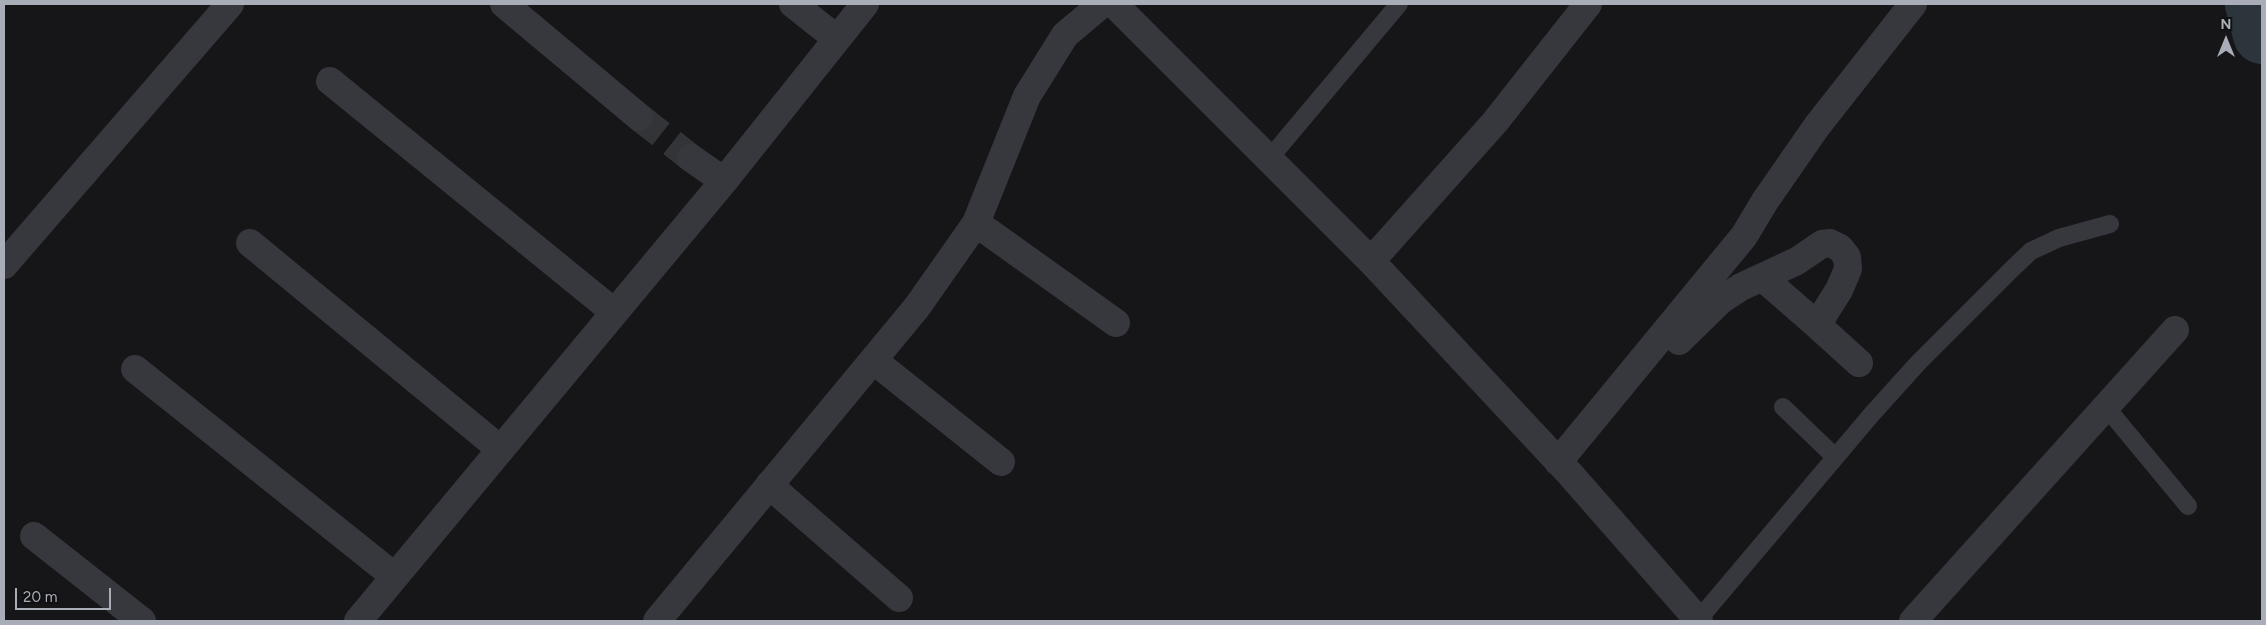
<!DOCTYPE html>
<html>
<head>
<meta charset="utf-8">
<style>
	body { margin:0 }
	#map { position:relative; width:2266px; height:625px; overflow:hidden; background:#161618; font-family:Figtree,sans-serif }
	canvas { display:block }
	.frame { position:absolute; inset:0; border:5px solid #a8adb8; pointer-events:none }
	.north { position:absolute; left:2201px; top:15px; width:50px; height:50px; -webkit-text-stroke:4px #111113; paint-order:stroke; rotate:0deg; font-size:14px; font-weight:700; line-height:20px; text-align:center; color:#a8adb8 }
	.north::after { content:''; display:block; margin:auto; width:18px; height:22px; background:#a8adb8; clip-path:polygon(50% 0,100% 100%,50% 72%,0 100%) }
	.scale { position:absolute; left:15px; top:588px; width:96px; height:22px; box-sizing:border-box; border:2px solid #a8adb8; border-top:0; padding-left:6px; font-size:15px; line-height:18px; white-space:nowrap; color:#a8adb8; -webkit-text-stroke:4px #111113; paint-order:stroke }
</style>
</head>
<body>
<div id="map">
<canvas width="2266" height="625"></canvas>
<div class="frame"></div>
<div class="north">N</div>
<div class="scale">20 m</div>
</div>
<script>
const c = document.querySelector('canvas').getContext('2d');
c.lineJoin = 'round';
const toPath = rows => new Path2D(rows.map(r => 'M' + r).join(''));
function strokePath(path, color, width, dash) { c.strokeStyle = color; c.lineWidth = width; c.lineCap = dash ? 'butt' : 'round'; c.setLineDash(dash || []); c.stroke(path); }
strokePath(toPath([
	[2254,4,2262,35]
]), '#2c353c', 58);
strokePath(toPath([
	[639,117,691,158]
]), '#333438', 28, [28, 14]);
strokePath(toPath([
	[1269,159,1399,4],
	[1783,407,1834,456],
	[2106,407,2188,506],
	[1698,620,1872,414,1918,363,2013,268,2031,251,2059,238,2110,224]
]), '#37383d', 18);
strokePath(toPath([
	[504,4,639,117],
	[793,4,836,38],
	[1114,4,1371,261,1570,474,1699,621],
	[330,81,614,312],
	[691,158,724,181],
	[976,223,1116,323],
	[250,243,500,449],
	[1371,261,1495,122,1588,4],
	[4,265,230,4],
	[1763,278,1817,325],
	[1679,341,1721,300,1741,287,1797,261,1822,244,1830,243,1840,248,1847,257,1848,269,1839,290,1817,325,1859,363],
	[873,360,1001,462],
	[135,369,394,576],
	[1558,462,1744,236,1765,201,1817,126,1913,4],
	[769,485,899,598],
	[34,536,142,621],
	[358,621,724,181,865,4],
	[657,621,917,307,976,223,1027,96,1065,35,1102,4],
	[1913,621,2175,330]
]), '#37383d', 28);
</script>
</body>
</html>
